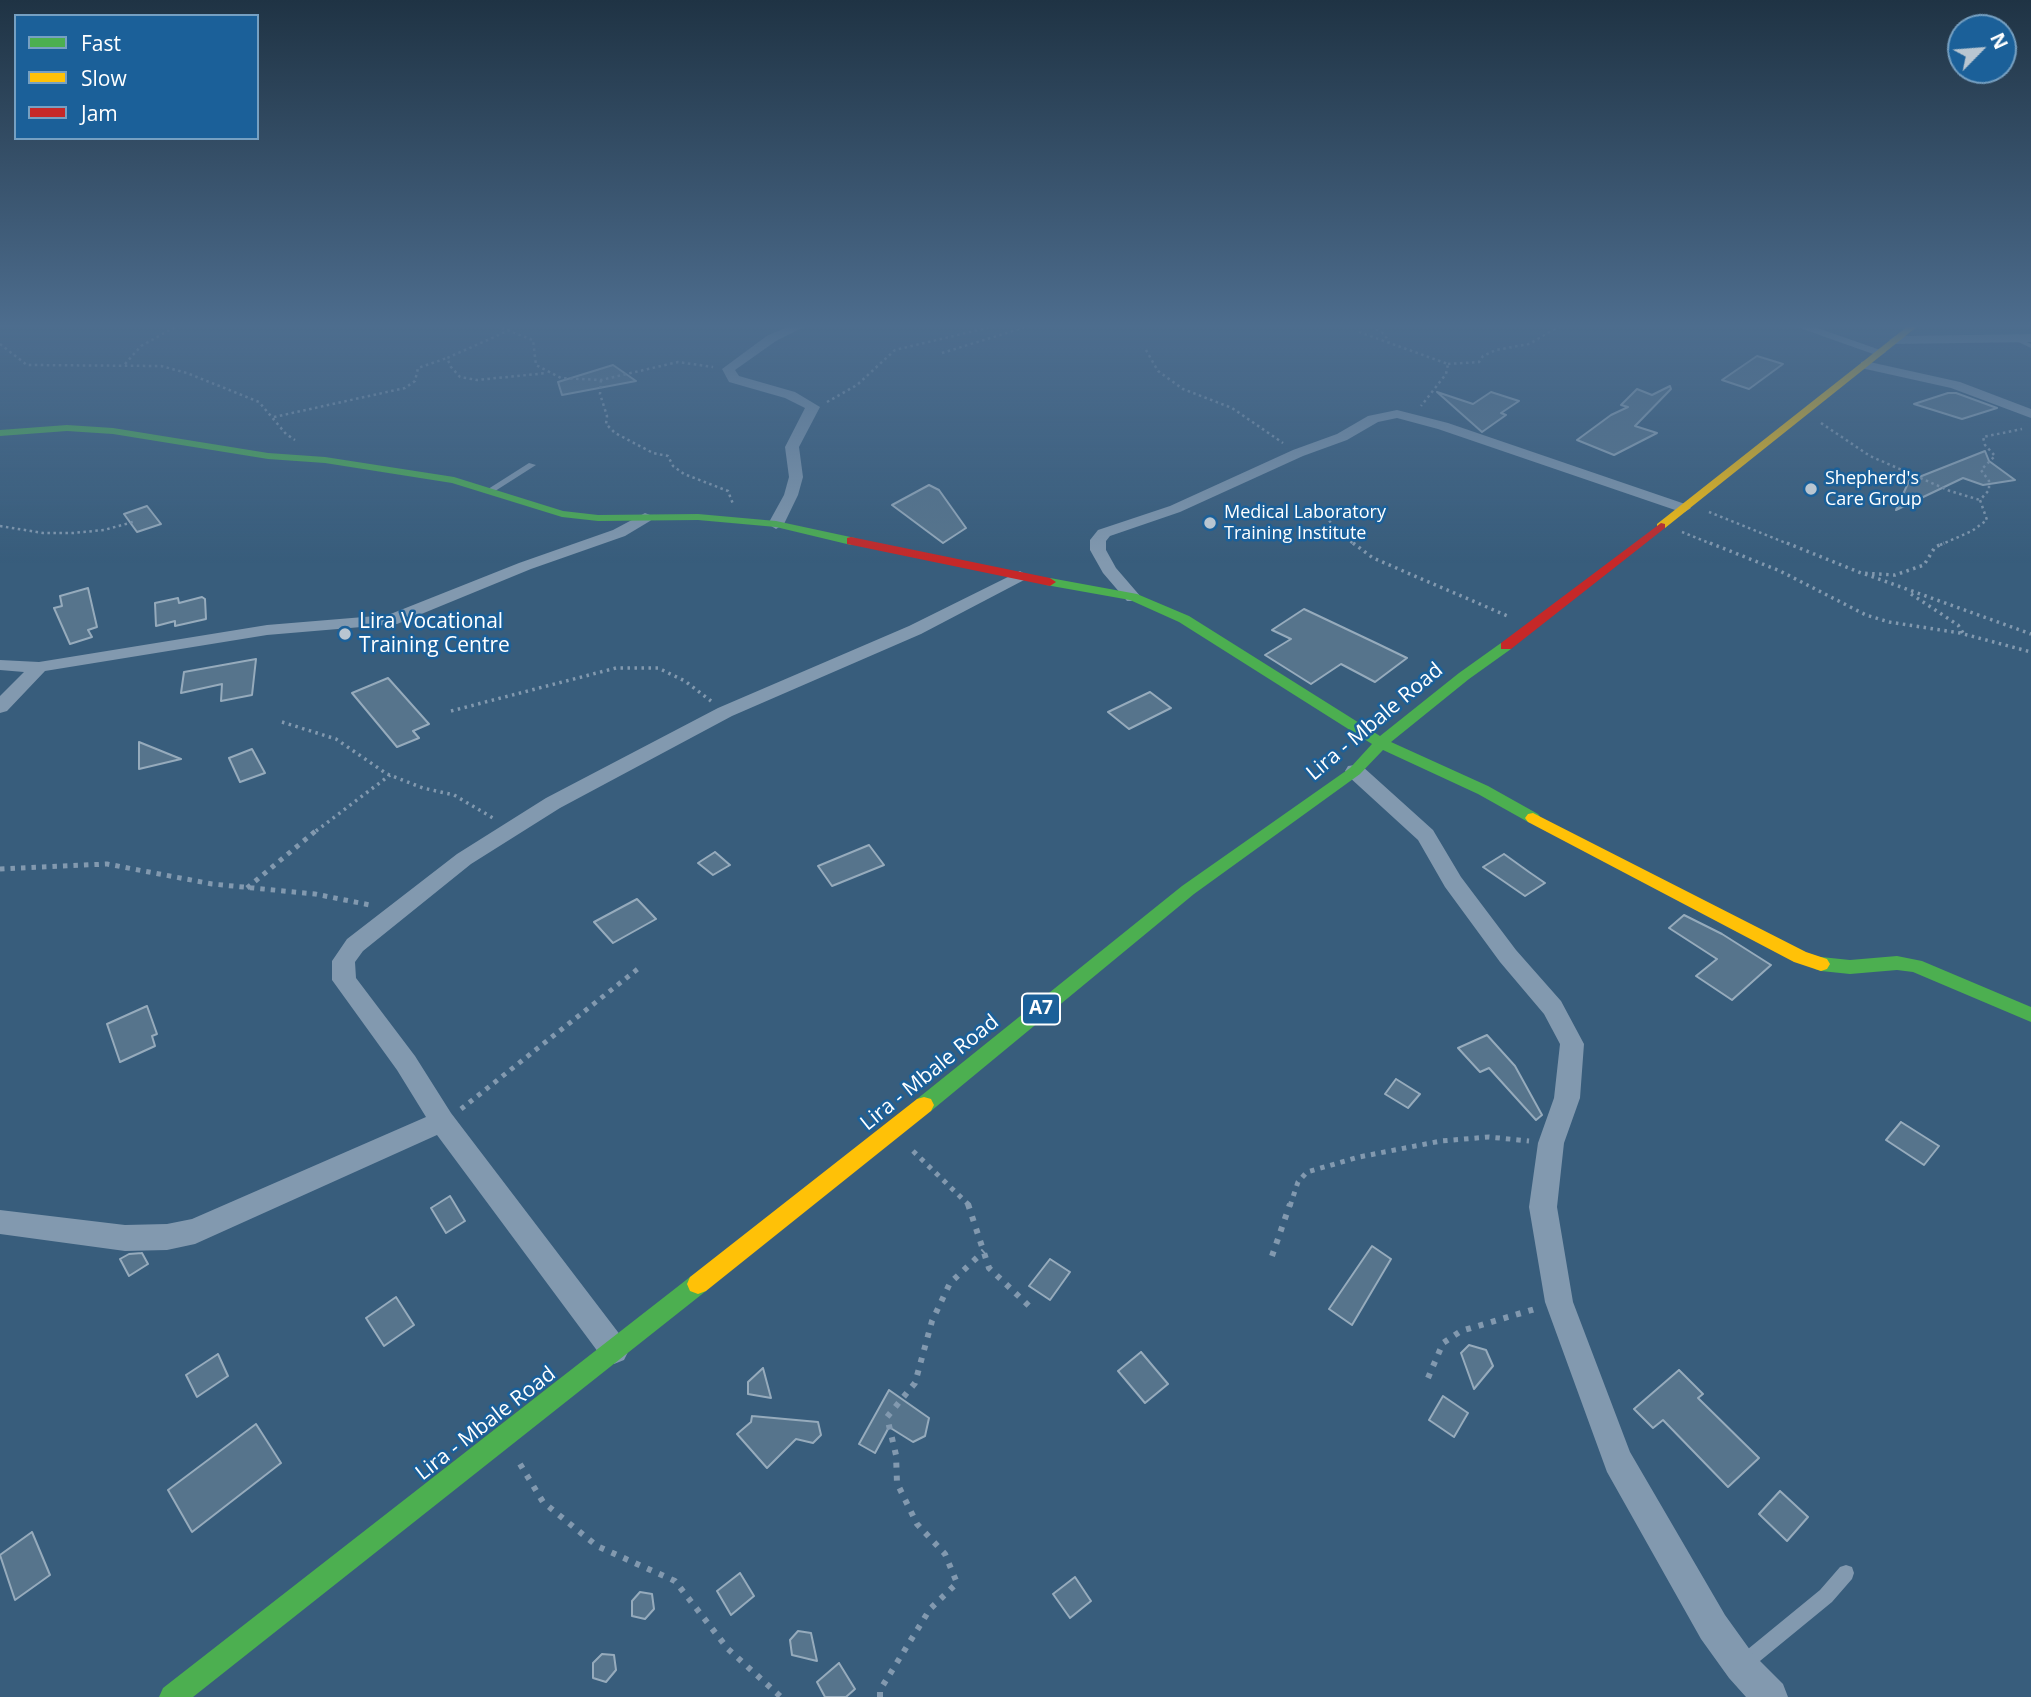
<!DOCTYPE html>
<html>
<head>
<meta charset="utf-8">
<style>
	body { margin:0 }
	#map { position:relative; width:2031px; height:1697px; overflow:hidden; background:#385d7c; font-family:"Open Sans",sans-serif }
	canvas { display:block }
	.legend { position:absolute; left:14px; top:14px; width:245px; height:126px; box-sizing:border-box; background:#1b6099; border:2px solid #76a0c2; margin:0; padding:9px 12px; list-style:none; font-size:21px; color:#fff }
	.legend li { display:flex; align-items:center; gap:14px; height:35px }
	.legend b { width:35px; border:2px solid #76a0c2 }
	.north { position:absolute; left:1947px; top:14px; width:70px; height:70px; box-sizing:border-box; background:#1b6099; border:2px solid #76a0c2; border-radius:50%; rotate:65deg; font-size:19px; font-weight:700; line-height:28px; text-align:center; color:#fff }
	.north::after { content:''; display:block; margin:auto; width:24px; height:32px; background:#b9c6d1; clip-path:polygon(50% 0,100% 100%,50% 72%,0 100%) }
</style>
</head>
<body>
<div id="map">
<canvas width="2031" height="1697"></canvas>
<ul class="legend">
<li><b style="height:9px;background:#4caf50"></b>Fast</li>
<li><b style="height:9px;background:#ffc107"></b>Slow</li>
<li><b style="height:9px;background:#c62828"></b>Jam</li>
</ul>
<div class="north">N</div>
</div>
<script>
const c = document.querySelector('canvas').getContext('2d');
c.lineJoin = 'round';
function fill(path, color) { c.fillStyle = color; c.fill(path, 'evenodd'); }
const toPath = rows => new Path2D(rows.map(r => 'M' + r).join(''));
function strokePath(path, color, width, dash) { c.strokeStyle = color; c.lineWidth = width; c.lineCap = dash ? 'butt' : 'round'; c.setLineDash(dash || []); c.stroke(path); }
function drawText(font, color, halo, rows, align = 'center') {
  c.font = font + ' "Open Sans",sans-serif'; c.lineWidth = 5; c.setLineDash([]); c.textBaseline = 'middle'; c.strokeStyle = halo; c.fillStyle = color; for (const [text, x, y, turn = 0] of rows) {
    c.save(); c.translate(x, y); c.rotate((+turn || 0) * Math.PI / 180); c.textAlign = isNaN(turn) ? turn : align; if (halo) c.strokeText(text, 0, 0); c.fillText(text, 0, 0); c.restore();
  }
}
const building = toPath([
	[1757,356,1783,364,1749,389,1722,380,1757,356],
	[613,365,636,381,562,395,558,382,613,365],
	[1670,386,1671,389,1635,426,1657,433,1614,455,1577,440,1611,415,1628,407,1621,405,1637,389,1652,395,1670,386],
	[1437,392,1473,404,1491,392,1519,401,1501,413,1506,415,1482,432,1437,392],
	[1948,393,1956,393,1997,408,1962,419,1914,404,1948,393],
	[1985,451,1989,461,2015,480,1983,485,1963,478,1896,510,1909,481,1985,451],
	[929,485,939,490,966,528,943,543,892,505,929,485],
	[147,506,161,524,137,532,124,514,147,506],
	[88,588,97,627,88,630,92,637,70,644,54,608,62,606,60,596,88,588],
	[202,597,205,599,206,619,175,626,175,621,156,626,155,603,178,598,179,603,202,597],
	[1304,609,1378,644,1407,658,1375,682,1341,664,1311,684,1265,655,1291,639,1272,630,1304,609],
	[256,659,252,695,221,701,222,684,181,693,184,672,256,659],
	[388,678,429,724,413,731,419,738,397,747,352,693,388,678],
	[1150,692,1171,708,1129,729,1108,712,1150,692],
	[139,742,181,759,139,769,139,742],
	[252,749,265,773,240,782,229,758,252,749],
	[869,845,884,865,832,886,818,866,869,845],
	[715,852,730,865,713,875,698,863,715,852],
	[1504,854,1529,872,1545,883,1525,896,1483,867,1504,854],
	[637,899,656,919,613,943,594,922,637,899],
	[1684,915,1722,934,1771,965,1732,1000,1696,976,1717,959,1669,928,1684,915],
	[147,1006,157,1034,152,1036,155,1046,120,1062,107,1024,147,1006],
	[1487,1035,1515,1066,1542,1115,1536,1120,1489,1068,1480,1072,1458,1048,1487,1035],
	[1396,1079,1420,1094,1408,1108,1385,1094,1396,1079],
	[1901,1122,1939,1146,1924,1165,1886,1140,1901,1122],
	[450,1196,465,1221,446,1233,431,1208,450,1196],
	[1372,1246,1391,1259,1352,1325,1329,1309,1372,1246],
	[142,1253,148,1264,129,1276,120,1259,129,1254,142,1253],
	[1050,1259,1070,1272,1050,1300,1029,1286,1050,1259],
	[396,1297,414,1325,384,1346,366,1318,396,1297],
	[1469,1345,1486,1350,1493,1366,1474,1389,1461,1353,1469,1345],
	[1141,1352,1168,1384,1145,1403,1118,1371,1141,1352],
	[218,1354,228,1376,197,1397,186,1375,218,1354],
	[763,1368,771,1398,748,1394,748,1382,763,1368],
	[1679,1370,1703,1394,1698,1398,1759,1458,1728,1487,1663,1420,1653,1428,1634,1409,1679,1370],
	[889,1390,929,1418,925,1436,913,1442,889,1427,875,1453,859,1444,889,1390],
	[1443,1396,1468,1413,1454,1437,1429,1420,1443,1396],
	[752,1416,818,1422,821,1435,813,1443,796,1439,767,1468,737,1434,751,1422,752,1416],
	[256,1424,281,1463,192,1532,168,1490,256,1424],
	[1780,1491,1808,1517,1787,1541,1759,1514,1780,1491],
	[32,1532,50,1575,15,1600,0,1555,32,1532],
	[740,1573,754,1596,731,1615,717,1591,740,1573],
	[1075,1577,1091,1601,1070,1618,1053,1594,1075,1577],
	[640,1592,652,1594,654,1609,645,1619,632,1616,632,1601,640,1592],
	[798,1631,811,1633,817,1661,792,1655,790,1640,798,1631],
	[602,1654,614,1655,616,1670,606,1682,593,1678,593,1663,602,1654],
	[839,1663,855,1689,846,1697,825,1697,817,1682,839,1663]
]);
fill(building, '#56748c');
strokePath(building, '#96abbc', 2);
strokePath(toPath([
	[496,326,533,340,536,365,561,378,601,380,678,362,713,367],
	[1371,326,1384,334,1389,342],
	[510,330,447,358,451,367,460,377,477,380,547,373],
	[1359,332,1448,364,1446,374,1421,406],
	[0,344,27,365,161,366,187,373,259,402,286,434,295,440],
	[1146,350,1158,371,1183,389,1232,408,1283,443],
	[942,353,1029,326],
	[125,364,141,346,177,326],
	[1448,364,1479,362,1483,356,1496,350,1529,344,1560,326],
	[601,380,600,394,607,416,606,424,615,433,653,453,668,456,673,466,684,474,728,491,733,504],
	[827,402,857,385,895,350,995,326],
	[274,417,405,388,415,381,418,368,447,358],
	[1821,423,1870,456,1950,491,1980,500],
	[1322,511,1337,531,1355,545],
	[1709,512,1791,545],
	[0,526,43,533,73,533,104,530,133,522],
	[1682,532,1714,545],
	[1940,545,1972,531,1987,520,1980,500,1989,490,1989,481,1981,470,1995,456,1985,445,1983,437,2022,429]
]), '#8299af', 2.5, [2.5, 3.5]);
strokePath(toPath([
	[1353,543,1373,558,1510,617],
	[1710,543,1780,571,1866,615,1889,622,1960,633,2031,652],
	[1787,543,1861,573,1895,575,1924,565,1935,547,1944,543],
	[1865,574,2031,634],
	[1911,594,1958,625,1963,633],
	[451,711,616,668,658,668,685,681,711,701],
	[282,722,336,739,387,774,423,788,454,795,493,818],
	[316,831,390,775]
]), '#8299af', 3.5, [2.5, 4.5]);
strokePath(toPath([
	[0,869,107,864,212,884,315,894,370,905],
	[247,888,318,829],
	[461,1109,639,968],
	[913,1151,970,1206],
	[1290,1206,1298,1182,1307,1172,1359,1157,1441,1141,1489,1137,1529,1141]
]), '#8299af', 5, [4.5, 6]);
strokePath(toPath([
	[968,1204,989,1268,1029,1306],
	[1272,1256,1290,1204],
	[1428,1378,1443,1343,1461,1331,1535,1309],
	[520,1464,543,1502,597,1546,675,1581,728,1649,781,1697],
	[880,1697,880,1690,930,1609,957,1583,945,1554,917,1524,897,1483,896,1455,887,1417,915,1383,932,1321,950,1283,984,1251]
]), '#8299af', 6, [5, 8]);
fill(toPath([
	[2012,337,2016,337,2031,344,2031,348,2012,339,2012,337],
	[529,463,536,465,492,493,485,491,529,463],
	[1846,1565,1852,1567,1854,1573,1852,1579,1832,1602,1749,1670,1743,1673,1737,1670,1734,1664,1737,1658,1820,1590,1840,1567,1846,1565]
]), '#8299af');
fill(toPath([
	[790,326,806,326,776,341,735,370,739,376,795,392,820,407,799,447,803,477,798,495,784,524,776,529,768,524,784,495,789,477,785,447,805,408,785,398,729,382,722,369,768,335,790,326],
	[1794,326,1812,326,1886,352,1880,356,1876,355,1794,326],
	[2031,334,2031,342,1895,344,1889,340,1895,336,2031,334],
	[1865,361,1960,382,2031,409,2031,418,1951,388,1861,368,1861,362,1865,361],
	[1397,410,1448,423,1688,505,1691,508,1683,513,1678,511,1438,429,1397,418,1378,422,1347,440,1303,456,1180,512,1110,536,1106,541,1106,550,1116,568,1141,597,1139,601,1127,601,1103,573,1090,550,1090,540,1098,530,1170,506,1293,450,1337,434,1368,416,1397,410],
	[645,513,650,515,653,518,650,521,625,536,531,569,397,624,267,635,45,671,7,711,0,713,0,696,24,672,0,670,0,660,39,662,267,625,388,615,519,563,613,530,645,513],
	[1020,571,1028,576,1026,579,921,634,732,716,560,808,471,864,363,951,355,962,356,978,415,1056,451,1113,624,1340,629,1350,624,1360,614,1364,604,1360,437,1135,195,1244,167,1250,125,1251,0,1234,0,1210,125,1225,167,1224,192,1219,426,1117,397,1070,332,980,332,961,347,939,457,854,546,798,718,708,909,626,1020,571],
	[1355,765,1362,766,1433,830,1461,877,1516,950,1561,1001,1584,1044,1580,1098,1564,1143,1557,1207,1573,1302,1630,1452,1725,1615,1753,1654,1783,1684,1788,1697,1746,1697,1729,1678,1701,1639,1607,1472,1545,1302,1529,1207,1538,1143,1554,1098,1560,1044,1544,1014,1500,962,1445,887,1418,840,1348,776,1345,771,1348,766,1355,765]
]), '#8299af');
fill(toPath([
	[67,425,113,428,268,453,325,457,454,477,563,511,598,515,698,514,776,521,855,538,857,541,851,545,776,527,698,520,598,521,562,517,452,483,325,463,268,459,113,434,67,431,0,436,0,430,67,425],
	[1050,578,1137,594,1189,616,1380,736,1459,673,1501,643,1511,643,1511,649,1469,679,1391,742,1488,786,1538,814,1541,818,1533,823,1528,822,1478,794,1383,750,1360,774,1194,894,931,1111,924,1113,917,1111,914,1105,917,1099,1182,886,1350,768,1372,744,1179,622,1130,600,1046,585,1044,582,1050,578],
	[1897,956,1922,961,2031,1007,2031,1022,1913,972,1897,970,1850,974,1821,971,1815,969,1812,964,1815,959,1821,957,1850,960,1897,956],
	[698,1274,706,1277,709,1284,706,1291,193,1697,159,1697,163,1688,690,1277,698,1274]
]), '#4caf50');
fill(toPath([
	[1908,326,1918,326,1665,528,1657,528,1657,524,1908,326],
	[1533,813,1806,952,1827,959,1830,964,1827,969,1821,971,1794,962,1528,822,1525,818,1528,814,1533,813],
	[924,1097,931,1099,934,1105,931,1111,706,1291,698,1294,690,1291,687,1284,690,1277,917,1099,924,1097]
]), '#ffc107');
fill(toPath([
	[1661,523,1665,524,1665,528,1511,649,1501,649,1501,643,1661,523],
	[851,537,1050,578,1056,582,1050,586,847,544,847,538,851,537]
]), '#c62828');
const sky = c.createLinearGradient(0, 0, 0, 563);
sky.addColorStop(0, '#1f3344');
sky.addColorStop(0.58, '#4d6d8e');
sky.addColorStop(1, '#4d6d8e00');
c.fillStyle = sky;
c.fillRect(0, 0, 2031, 563);
for (const [x, y, r, color] of [
	[1811,489,7,"#b9c6d1"],
	[1210,523,7,"#b9c6d1"],
	[345,634,7,"#b9c6d1"]
]) { const dot = new Path2D(); dot.arc(x, y, r, 0, 2 * Math.PI); c.fillStyle = color; c.fill(dot); strokePath(dot, '#1b6099', 2.5); }
drawText('18px', '#fff', '#1b6099', [
	["Shepherd's",1825,479],
	["Care Group",1825,500],
	["Medical Laboratory",1224,513],
	["Training Institute",1224,534]
], 'left');
for (const [x, y, w] of [
	[1041,1009,38]
]) { const box = new Path2D(); box.roundRect(x - w / 2, y - 15.5, w, 31, 5); c.fillStyle = '#1b6099'; c.fill(box); strokePath(box, '#fff', 2); }
drawText('bold 19px', '#fff', null, [
	["A7",1041,1009]
]);
drawText('21px', '#fff', '#1b6099', [
	["Lira Vocational",359,622],
	["Training Centre",359,646]
], 'left');
drawText('21px', '#fff', '#1b6099', [
	["Lira - Mbale Road",1375,722,-40],
	["Lira - Mbale Road",930,1073,-39],
	["Lira - Mbale Road",486,1424,-38]
]);
</script>
</body>
</html>
